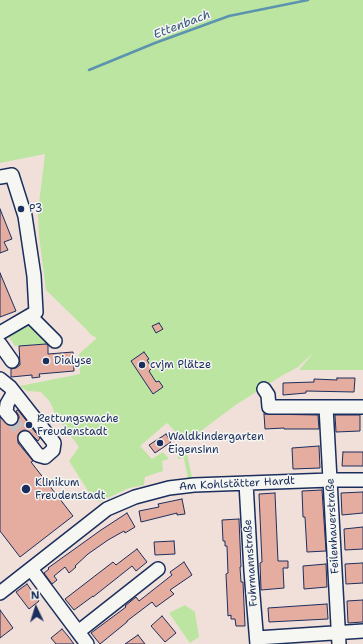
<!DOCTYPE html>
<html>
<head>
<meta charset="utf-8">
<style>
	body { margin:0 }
	#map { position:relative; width:363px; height:644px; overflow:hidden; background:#f1e0d9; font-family:"Shantell Sans",sans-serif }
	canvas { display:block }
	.north { position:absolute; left:16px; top:588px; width:40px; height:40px; -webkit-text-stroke:3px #f6f6f2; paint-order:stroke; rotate:356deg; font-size:11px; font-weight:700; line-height:16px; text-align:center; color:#1b2f5e }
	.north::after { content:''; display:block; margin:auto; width:14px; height:18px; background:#1b2f5e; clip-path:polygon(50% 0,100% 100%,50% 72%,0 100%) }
</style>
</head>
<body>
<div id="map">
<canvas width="363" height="644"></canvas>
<div class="north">N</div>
</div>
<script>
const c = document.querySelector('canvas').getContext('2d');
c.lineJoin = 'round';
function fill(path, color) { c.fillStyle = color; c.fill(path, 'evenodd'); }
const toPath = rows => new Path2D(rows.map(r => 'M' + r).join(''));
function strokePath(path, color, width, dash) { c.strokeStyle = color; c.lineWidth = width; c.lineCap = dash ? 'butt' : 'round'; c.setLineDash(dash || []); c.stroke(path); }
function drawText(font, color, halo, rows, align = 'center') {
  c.font = font + ' "Shantell Sans",sans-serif'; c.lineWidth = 3; c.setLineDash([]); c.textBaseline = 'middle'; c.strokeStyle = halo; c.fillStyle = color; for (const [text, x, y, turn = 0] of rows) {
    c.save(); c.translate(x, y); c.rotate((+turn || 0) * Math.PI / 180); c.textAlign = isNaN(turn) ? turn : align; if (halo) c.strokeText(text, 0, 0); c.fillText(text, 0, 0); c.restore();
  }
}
fill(toPath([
	[0,0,363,0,363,370,299,370,313,353,298,367,283,375,237,404,186,442,167,423,140,446,152,459,163,452,169,459,162,461,163,471,145,477,144,485,129,488,99,502,90,494,69,461,79,447,56,416,50,402,41,392,27,391,20,386,80,374,79,354,97,338,91,335,86,329,46,290,39,236,38,212,45,154,0,163],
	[31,325,37,330,48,344,15,346,9,337,18,330],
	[184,450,187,454,192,478,188,479,184,458,178,459,178,456],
	[185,605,195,612,199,637,190,643,169,613]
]), '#bce5a1');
strokePath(toPath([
	[89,70,155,43,229,16,308,0]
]), '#5c93ae', 2.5);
const building = toPath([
	[0,209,12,239,4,242,8,250,0,253,0,209],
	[0,273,16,311,0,317,0,273],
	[159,323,163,329,156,333,152,326,159,323],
	[46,344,48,345,48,354,73,352,74,371,39,374,40,377,32,378,32,375,11,377,11,369,16,368,20,365,19,346,46,344],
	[144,352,149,359,147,360,152,368,149,371,156,382,159,381,163,387,153,394,131,361,144,352],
	[337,378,355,378,354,392,306,391,306,393,283,395,283,383,314,382,314,379,337,380,337,378],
	[18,410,40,438,38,441,28,431,24,430,20,432,18,435,18,443,33,461,31,462,73,516,20,557,0,531,0,417,8,425,13,426,16,424,19,420,19,416,16,411,18,410],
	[264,414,318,415,319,429,284,429,284,428,265,429,264,414],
	[335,415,360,415,360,431,336,432,335,415],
	[166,434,171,442,155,453,149,445,166,434],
	[319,446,320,468,293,469,292,448,319,446],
	[343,452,363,452,363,466,342,466,343,452],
	[322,490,326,551,307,552,305,517,303,517,302,491,322,490],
	[363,492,363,513,342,515,341,493,363,492],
	[275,493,278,561,288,561,288,568,283,568,284,588,261,590,260,563,262,562,259,494,275,493],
	[182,499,185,514,177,515,177,513,141,522,139,511,159,507,158,504,182,499],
	[127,513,135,527,125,533,124,531,108,540,88,554,75,566,76,567,69,573,65,567,54,576,57,580,52,584,44,573,49,569,48,568,101,530,127,513],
	[239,519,241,567,240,567,241,582,243,582,245,626,236,626,235,619,231,619,231,615,228,616,226,574,228,573,227,546,225,546,225,541,223,541,222,520,239,519],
	[363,527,363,549,345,550,344,529,363,527],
	[174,541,175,554,155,555,154,542,174,541],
	[137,549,147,562,136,571,132,566,93,597,93,596,74,610,65,599,113,562,116,565,137,549],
	[184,562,192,575,170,590,174,594,156,607,152,602,127,621,127,622,100,644,91,633,126,607,125,606,136,597,139,601,172,575,170,572,184,562],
	[363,563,363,583,346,584,345,564,363,563],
	[326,564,327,587,304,589,303,566,326,564],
	[27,584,39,601,29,609,16,592,27,584],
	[363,600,363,622,348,623,347,601,363,600],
	[327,604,328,619,269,622,268,608,327,604],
	[0,610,13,628,0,638,0,610],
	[162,616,176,633,165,642,151,626,162,616],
	[62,629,68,636,74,644,56,644,51,638,62,629],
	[138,635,145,644,125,644,138,635]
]);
fill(building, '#e5aca0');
strokePath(building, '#1b2f5e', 1);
strokePath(toPath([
	[11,418,25,438]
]), '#c6bdc0', 13, [13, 6]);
const minor = toPath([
	[0,177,12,175,25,216,34,276,36,312,0,333],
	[30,316,55,341],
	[0,344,12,361],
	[0,379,10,387,54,443,53,450,45,457,38,455,25,438],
	[264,389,268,395,269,407,363,407],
	[326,407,339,644],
	[11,418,6,412,7,404,14,392],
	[246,483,251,571,257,644],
	[31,569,87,644],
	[0,593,107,509,135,497,169,488,194,485,330,480,363,480],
	[78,632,158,569],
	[257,638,363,631]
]);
strokePath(minor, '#1b2f5e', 16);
strokePath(minor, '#f6f6f2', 13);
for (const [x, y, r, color] of [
	[21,209,4,"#1b2f5e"],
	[46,361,4,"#1b2f5e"],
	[142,365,4,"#1b2f5e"],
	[29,425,4,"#1b2f5e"],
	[160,443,4,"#1b2f5e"],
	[26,489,5,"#1b2f5e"]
]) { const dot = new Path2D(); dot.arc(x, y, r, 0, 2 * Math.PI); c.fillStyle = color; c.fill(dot); strokePath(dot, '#f6f6f2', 1.5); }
drawText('11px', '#1b2f5e', '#f6f6f2', [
	["P3",29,209],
	["Dialyse",54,361],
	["cvjm Plätze",150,365],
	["Rettungswache",37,419],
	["Freudenstadt",37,432],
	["Waldkindergarten",168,437],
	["Eigensinn",168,450],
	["Klinikum",35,483],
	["Freudenstadt",35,496]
], 'left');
drawText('11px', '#1b2f5e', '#f6f6f2', [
	["Am Kohlstätter Hardt",237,484,-3],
	["Feilenhauerstraße",333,526,-93],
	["Fuhrmannstraße",251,563,-94]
]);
drawText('italic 12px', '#365880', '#f6f6f2', [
	["Ettenbach",182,25,-21]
]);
</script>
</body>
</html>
